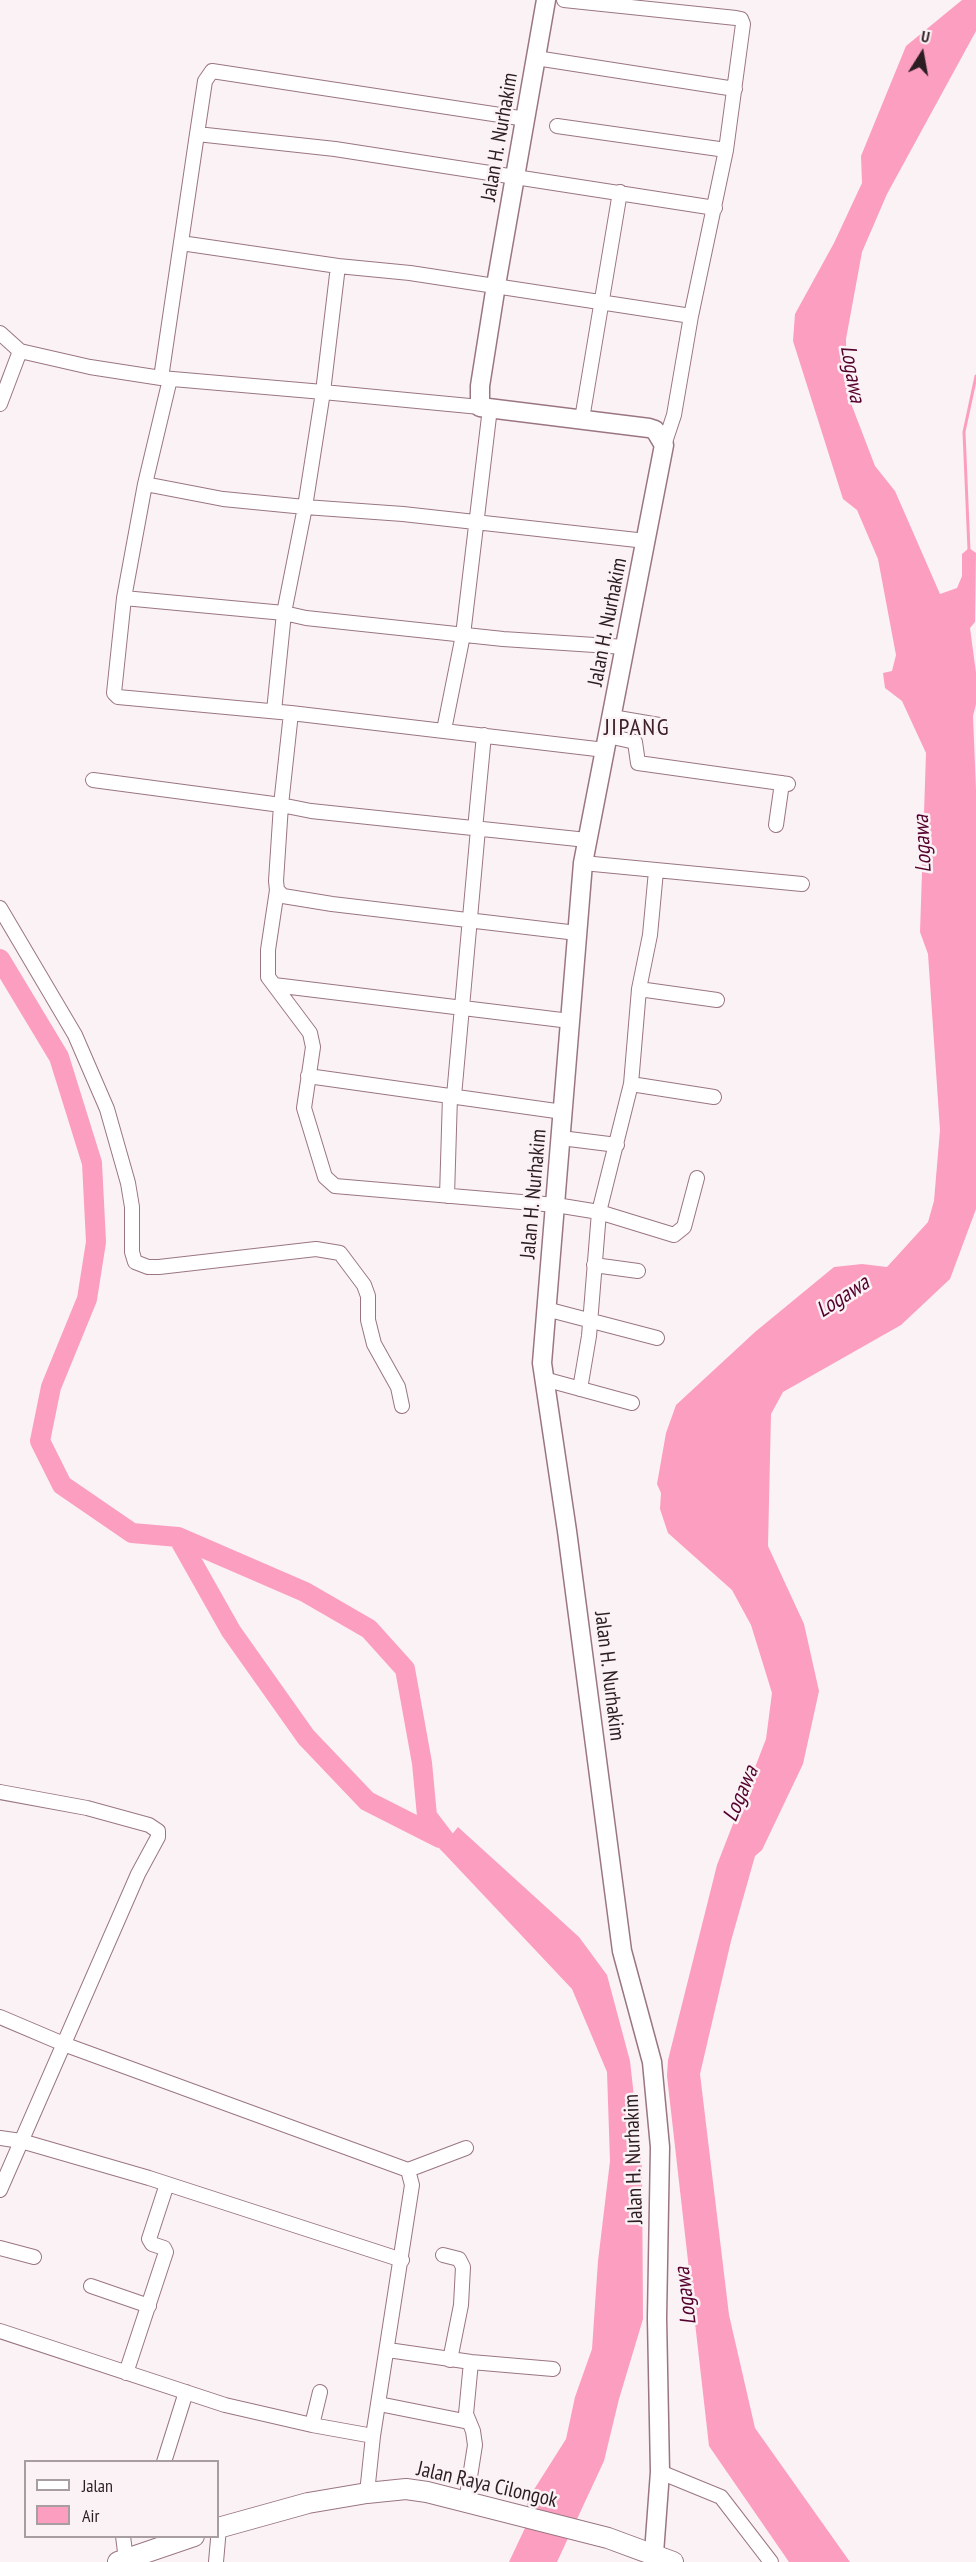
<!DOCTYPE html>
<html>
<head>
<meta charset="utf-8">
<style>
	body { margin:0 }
	#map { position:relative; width:976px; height:2562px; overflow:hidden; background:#fbf2f5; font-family:"PT Sans Narrow",sans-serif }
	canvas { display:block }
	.legend { position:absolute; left:24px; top:2460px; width:195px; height:78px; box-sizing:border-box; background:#fbf2f5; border:2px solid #a89da1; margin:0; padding:8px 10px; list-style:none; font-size:18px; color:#2c1d22 }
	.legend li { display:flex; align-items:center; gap:12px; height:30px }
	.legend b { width:30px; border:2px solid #a89da1 }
	.north { position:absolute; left:892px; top:24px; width:60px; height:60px; -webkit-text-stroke:4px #fbf2f5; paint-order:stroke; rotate:11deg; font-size:16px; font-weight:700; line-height:24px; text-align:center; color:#2c1d22 }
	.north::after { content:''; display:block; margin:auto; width:21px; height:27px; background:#2c1d22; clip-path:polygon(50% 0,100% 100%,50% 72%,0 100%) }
</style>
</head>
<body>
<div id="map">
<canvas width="976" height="2562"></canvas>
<ul class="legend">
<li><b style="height:8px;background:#fff"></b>Jalan</li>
<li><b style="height:16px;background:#fc9ebf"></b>Air</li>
</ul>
<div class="north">U</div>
</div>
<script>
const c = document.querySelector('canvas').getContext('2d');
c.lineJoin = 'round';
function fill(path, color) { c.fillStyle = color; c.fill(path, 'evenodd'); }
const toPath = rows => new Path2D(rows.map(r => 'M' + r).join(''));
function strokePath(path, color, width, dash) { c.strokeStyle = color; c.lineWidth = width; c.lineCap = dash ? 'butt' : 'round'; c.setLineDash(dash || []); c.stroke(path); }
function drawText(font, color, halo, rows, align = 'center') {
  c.font = font + ' "PT Sans Narrow",sans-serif'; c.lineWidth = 5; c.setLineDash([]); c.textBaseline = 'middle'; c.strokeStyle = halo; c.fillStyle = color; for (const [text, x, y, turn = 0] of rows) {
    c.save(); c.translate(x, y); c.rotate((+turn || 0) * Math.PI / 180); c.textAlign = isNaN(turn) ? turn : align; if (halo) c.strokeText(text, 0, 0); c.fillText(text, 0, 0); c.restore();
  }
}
fill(toPath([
	[962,0,976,0,976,31,887,194,862,252,846,339,847,393,875,466,895,491,940,594,957,588,962,576,962,554,969,548,976,553,975,622,970,628,976,673,976,704,973,716,976,790,976,1209,950,1279,901,1325,783,1392,771,1414,768,1546,804,1624,819,1691,803,1764,762,1850,755,1856,731,1941,700,2074,729,2315,755,2428,850,2562,789,2562,709,2446,667,2076,668,2060,717,1865,766,1739,772,1693,751,1625,732,1590,668,1533,660,1509,661,1493,657,1484,666,1433,676,1405,755,1332,834,1267,862,1264,887,1267,928,1222,934,1201,940,1130,928,954,920,932,926,753,902,701,885,688,883,673,892,671,896,655,878,559,857,510,843,499,793,341,795,314,834,243,862,183,861,156,906,46],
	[458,1827,579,1937,607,1975,630,2061,642,2168,643,2319,619,2399,604,2461,557,2562,509,2562,525,2528,528,2499,566,2439,575,2397,592,2349,598,2261,610,2161,607,2072,572,1989,440,1849]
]), '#fc9ebf');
strokePath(toPath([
	[969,550,964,432,976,376]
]), '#fc9ebf', 3);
strokePath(toPath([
	[0,959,59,1057,92,1163,96,1242,87,1299,51,1387,40,1441,62,1485,132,1533,178,1537,305,1592,369,1629,405,1669,422,1763,427,1816,446,1841,467,1859],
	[178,1537,231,1631,306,1737,367,1801,440,1838]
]), '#fc9ebf', 20);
const minor = toPath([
	[564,0,736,18,741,19,743,24,726,150,691,316,674,415,664,445],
	[536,58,735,89],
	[557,126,726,150],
	[197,134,205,81,212,71,526,119],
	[181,243,338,266],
	[0,333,20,351,0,404],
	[20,351,90,367,161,378,323,392,338,266,410,273,691,316],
	[161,378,197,134,335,149,715,208],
	[170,379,145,484,223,499,305,507,284,613,306,618,503,639,625,647],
	[480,407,323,392,305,507,403,514,646,541],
	[582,419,620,192],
	[145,484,124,598,284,613,274,711],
	[124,598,114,693,118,697,291,713,605,750],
	[291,713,281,805,311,811,587,840],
	[612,717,659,725],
	[444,730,463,635,490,408],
	[608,736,635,742,638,763,788,784],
	[93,780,281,805,276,881,277,890,283,896,332,904,577,933],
	[776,825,782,783],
	[475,829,484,735],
	[583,863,802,884],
	[0,908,75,1035,107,1109,128,1183,132,1207,132,1252,135,1262,148,1267,159,1267,316,1249,340,1253,364,1285,368,1296,368,1320,374,1344,398,1387,402,1406],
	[274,985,268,977,268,950,277,890],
	[639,989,717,1000],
	[570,1021,274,985,310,1033,313,1047,304,1108,325,1177,335,1186,556,1205,599,1212,674,1235,684,1227,697,1178],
	[308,1076,563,1112],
	[631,1084,714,1097],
	[454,1096,478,829],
	[561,1138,617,1145],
	[447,1196,450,1096],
	[594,1265,638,1271],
	[546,1309,657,1338],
	[544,1379,632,1403],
	[580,1389,589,1336,599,1212,631,1084,639,989,650,935,656,871],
	[0,1792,87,1808,149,1825,158,1831,158,1837,138,1874,0,2190],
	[0,2017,66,2045,408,2170,412,2185,373,2436,312,2425,225,2405,0,2331],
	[0,2138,21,2141,149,2178,402,2260],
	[408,2170,466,2148],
	[0,2248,34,2257],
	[443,2255,459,2259,463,2267,461,2305,450,2360],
	[91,2286,149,2306],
	[388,2350,471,2362,553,2369],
	[126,2373,166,2252,164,2248,152,2244,149,2239,167,2184],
	[379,2404,469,2422],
	[312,2425,320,2392],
	[164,2462,186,2392],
	[660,2472,721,2497,771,2562],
	[367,2493,373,2436],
	[466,2502,475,2445,473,2431,466,2414,471,2362],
	[123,2536,126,2560],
	[216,2562,219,2528]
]);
const major = toPath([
	[546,0,496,285,480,386,480,407,649,428,655,430,664,445,583,863,542,1363,567,1531,622,1951,652,2062,660,2147,657,2318,660,2472,654,2553]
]);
const highway = toPath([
	[218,2528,308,2503,367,2493,406,2489,427,2492,608,2538,673,2562],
	[118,2562,194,2536]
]);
strokePath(minor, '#9a7682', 16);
strokePath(major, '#9a7682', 21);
strokePath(highway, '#9a7682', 22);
strokePath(minor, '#fff', 14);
strokePath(major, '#fff', 18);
strokePath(highway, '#fff', 20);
drawText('21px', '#2c1d22', '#fbf2f5', [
	["Jalan H. Nurhakim",500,137,-80],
	["Jalan H. Nurhakim",608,622,-79],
	["Jalan H. Nurhakim",534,1194,-85],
	["Jalan H. Nurhakim",609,1676,83],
	["Jalan H. Nurhakim",634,2159,-92],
	["Jalan Raya Cilongok",487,2485,13]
]);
drawText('italic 22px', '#55012d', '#fbf2f5', [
	["Logawa",852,374,80],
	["Logawa",923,844,-93],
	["Logawa",843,1297,-33],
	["Logawa",741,1794,-67],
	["Logawa",686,2296,-97]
]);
c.letterSpacing = '1.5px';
drawText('24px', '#3e202b', '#fbf2f5', [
	["JIPANG",637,728]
]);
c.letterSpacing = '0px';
</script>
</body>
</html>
